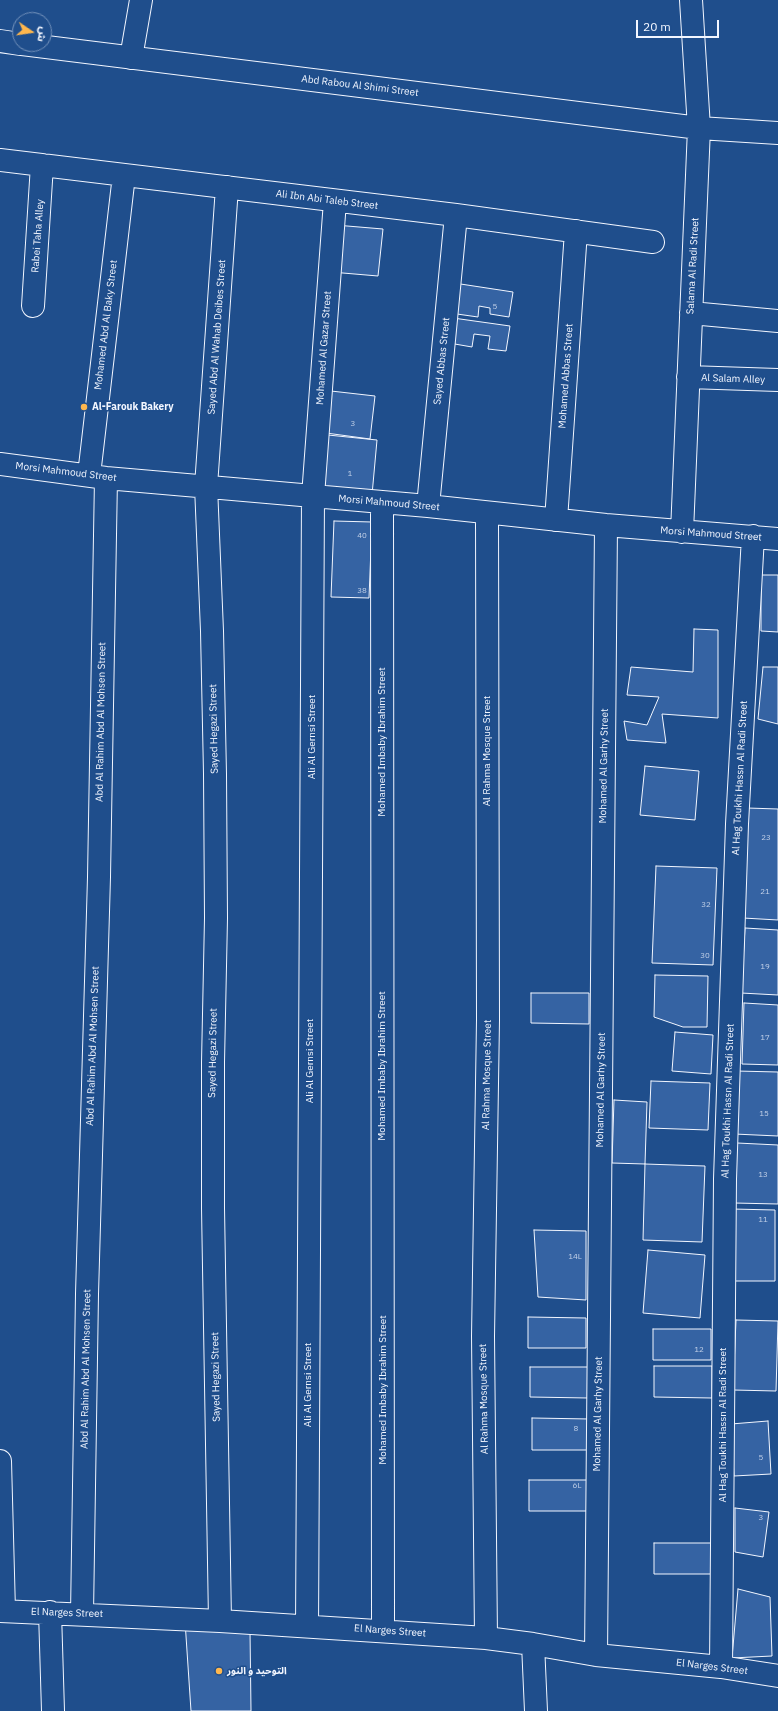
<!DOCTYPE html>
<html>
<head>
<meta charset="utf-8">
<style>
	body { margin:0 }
	#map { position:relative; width:778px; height:1711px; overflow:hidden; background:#1f4e8c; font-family:"IBM Plex Sans","Noto Sans Arabic",sans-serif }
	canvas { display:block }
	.north { position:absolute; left:12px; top:12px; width:40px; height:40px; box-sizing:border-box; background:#1f4e8c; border:1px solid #7391ba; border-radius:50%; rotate:103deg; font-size:11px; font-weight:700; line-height:16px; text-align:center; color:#f2f6ff }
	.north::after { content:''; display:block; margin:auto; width:14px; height:18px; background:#ffb74d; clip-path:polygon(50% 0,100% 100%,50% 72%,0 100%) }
	.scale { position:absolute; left:636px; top:20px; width:83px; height:18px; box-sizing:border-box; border:2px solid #f2f6ff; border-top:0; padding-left:5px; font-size:12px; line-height:14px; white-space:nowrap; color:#f2f6ff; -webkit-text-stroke:3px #1f4e8c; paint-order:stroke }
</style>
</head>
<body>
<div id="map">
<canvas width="778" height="1711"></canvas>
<div class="north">ش</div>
<div class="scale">20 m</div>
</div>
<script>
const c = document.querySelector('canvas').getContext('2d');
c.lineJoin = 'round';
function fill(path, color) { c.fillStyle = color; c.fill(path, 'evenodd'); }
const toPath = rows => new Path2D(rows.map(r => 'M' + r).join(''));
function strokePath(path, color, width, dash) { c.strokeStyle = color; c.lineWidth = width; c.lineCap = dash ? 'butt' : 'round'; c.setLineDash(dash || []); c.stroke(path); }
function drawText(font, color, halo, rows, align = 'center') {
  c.font = font + ' "IBM Plex Sans","Noto Sans Arabic",sans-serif'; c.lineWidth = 3; c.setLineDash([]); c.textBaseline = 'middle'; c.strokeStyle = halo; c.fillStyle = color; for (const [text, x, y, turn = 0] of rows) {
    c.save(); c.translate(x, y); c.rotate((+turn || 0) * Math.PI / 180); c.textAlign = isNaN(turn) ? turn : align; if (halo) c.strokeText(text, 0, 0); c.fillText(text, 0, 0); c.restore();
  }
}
const building = toPath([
	[335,225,383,229,378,276,331,272,335,225],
	[454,283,513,292,509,317,490,314,490,308,479,306,478,317,450,313,454,283],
	[453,318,510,326,506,351,488,349,490,336,474,334,472,347,449,343,453,318],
	[331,391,375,396,370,439,326,433,331,391],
	[328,435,377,440,372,495,323,490,328,435],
	[334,521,372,522,369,598,331,597,334,521],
	[761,575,778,575,778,632,761,631,761,575],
	[694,629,718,630,718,718,662,714,666,743,627,740,624,721,647,725,659,697,627,695,631,667,693,672,694,629],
	[763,667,778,667,778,724,758,719,763,667],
	[645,766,699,771,695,820,640,815,645,766],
	[747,808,778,809,778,920,743,918,747,808],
	[656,866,717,868,713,965,652,963,656,866],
	[745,928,778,930,778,995,741,993,745,928],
	[655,975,708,976,707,1027,683,1027,654,1017,655,975],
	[531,993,589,993,589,1024,531,1023,531,993],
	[744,1003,778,1005,778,1065,742,1064,744,1003],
	[675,1032,713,1035,711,1074,672,1071,675,1032],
	[736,1071,778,1072,778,1136,734,1134,736,1071],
	[651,1081,710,1083,708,1130,649,1128,651,1081],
	[614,1100,647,1102,645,1164,612,1163,614,1100],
	[737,1143,778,1145,778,1204,734,1203,737,1143],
	[645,1164,705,1166,702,1242,643,1240,645,1164],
	[732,1209,775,1210,775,1281,732,1281,732,1209],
	[534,1230,586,1231,586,1300,538,1297,534,1230],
	[648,1250,705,1255,700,1318,643,1313,648,1250],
	[528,1317,586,1318,586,1348,528,1348,528,1317],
	[736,1320,778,1321,776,1391,733,1390,736,1320],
	[653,1329,711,1329,711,1360,653,1360,653,1329],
	[654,1366,712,1366,712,1398,654,1397,654,1366],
	[530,1367,589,1367,588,1398,530,1397,530,1367],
	[532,1418,590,1419,590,1450,532,1450,532,1418],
	[768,1421,771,1474,734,1476,731,1424,768,1421],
	[529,1480,587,1480,587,1511,529,1511,529,1480],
	[735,1508,769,1512,763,1557,735,1552,735,1508],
	[654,1543,712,1543,712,1574,654,1574,654,1543],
	[738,1589,770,1597,772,1656,732,1658,738,1589],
	[185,1621,250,1631,251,1711,191,1711,185,1621]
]);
fill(building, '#3563a3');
strokePath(building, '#f2f6ff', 1);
const minor = toPath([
	[0,41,20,44],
	[22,44,699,128,778,133],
	[131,58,141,0],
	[0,160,456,215,653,242],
	[33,306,42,165],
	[691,313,778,321],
	[688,377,778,380],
	[0,464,106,478,428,506,606,525,778,539],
	[89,475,124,175],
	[382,502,383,1631],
	[428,506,456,215],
	[556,520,576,231],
	[682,532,699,128,691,0],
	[0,1461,4,1611],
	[0,1611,220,1621,486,1638,533,1644,596,1655,721,1667,778,1676],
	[50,1612,53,1711],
	[82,1614,87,1294,99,877,106,478],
	[220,1621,213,1208,213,1062,216,918,215,774,212,631,206,486,227,187],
	[307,1626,313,496,335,201],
	[486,1638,483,1336,488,1020,487,513],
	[533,1644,536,1711],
	[596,1655,606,525],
	[721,1667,725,1179,737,824,753,536]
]);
strokePath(minor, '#f2f6ff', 24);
strokePath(minor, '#1f4e8c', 22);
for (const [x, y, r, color] of [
	[84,407,4,"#ffb74d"],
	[219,1671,4,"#ffb74d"]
]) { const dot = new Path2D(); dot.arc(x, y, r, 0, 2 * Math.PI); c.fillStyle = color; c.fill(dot); strokePath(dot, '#1f4e8c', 1.5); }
drawText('8px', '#c3d1e8', null, [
	["5",495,307],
	["3",353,424],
	["1",350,474],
	["40",362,536],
	["38",362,591],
	["23",766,838],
	["21",765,892],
	["32",706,905],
	["30",705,956],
	["19",765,967],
	["17",765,1038],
	["15",764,1114],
	["13",763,1175],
	["11",763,1220],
	["14L",575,1257],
	["12",699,1350],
	["8",576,1429],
	["5",761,1458],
	["6L",577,1486],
	["3",761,1518]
]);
drawText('10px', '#f2f6ff', '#1f4e8c', [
	["Abd Rabou Al Shimi Street",360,86,7],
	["Ali Ibn Abi Taleb Street",327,200,7],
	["Rabei Taha Alley",38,236,-86],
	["Salama Al Radi Street",693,266,-87],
	["Mohamed Abd Al Baky Street",106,325,-83],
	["Sayed Abd Al Wahab Deibes Street",217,337,-86],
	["Mohamed Al Gazar Street",324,348,-86],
	["Sayed Abbas Street",442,361,-84],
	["Mohamed Abbas Street",566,376,-86],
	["Al Salam Alley",733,379,2],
	["Morsi Mahmoud Street",66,472,7],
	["Morsi Mahmoud Street",389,503,5],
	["Morsi Mahmoud Street",711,534,4],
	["Abd Al Rahim Abd Al Mohsen Street",101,722,-89],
	["Sayed Hegazi Street",214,729,-91],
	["Ali Al Gernsi Street",312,737,-90],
	["Mohamed Imbaby Ibrahim Street",382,742,-90],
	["Al Rahma Mosque Street",487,751,-90],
	["Mohamed Al Garhy Street",604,766,-89],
	["Al Hag Toukhi Hassn Al Radi Street",740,778,-87],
	["Abd Al Rahim Abd Al Mohsen Street",93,1046,-88],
	["Sayed Hegazi Street",213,1053,-89],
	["Ali Al Gernsi Street",310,1061,-90],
	["Mohamed Imbaby Ibrahim Street",382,1066,-90],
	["Al Rahma Mosque Street",487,1075,-89],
	["Mohamed Al Garhy Street",601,1090,-89],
	["Al Hag Toukhi Hassn Al Radi Street",728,1101,-88],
	["Abd Al Rahim Abd Al Mohsen Street",86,1369,-89],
	["Sayed Hegazi Street",216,1377,-91],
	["Ali Al Gernsi Street",308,1385,-90],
	["Mohamed Imbaby Ibrahim Street",383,1390,-90],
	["Al Rahma Mosque Street",484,1399,-91],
	["Mohamed Al Garhy Street",598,1414,-89],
	["Al Hag Toukhi Hassn Al Radi Street",723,1425,-90],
	["El Narges Street",67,1613,2],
	["El Narges Street",390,1631,4],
	["El Narges Street",712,1667,7]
]);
drawText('bold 10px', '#f2f6ff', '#1f4e8c', [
	["Al-Farouk Bakery",92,407],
	["التوحيد و النور",227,1671]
], 'left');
</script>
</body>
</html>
